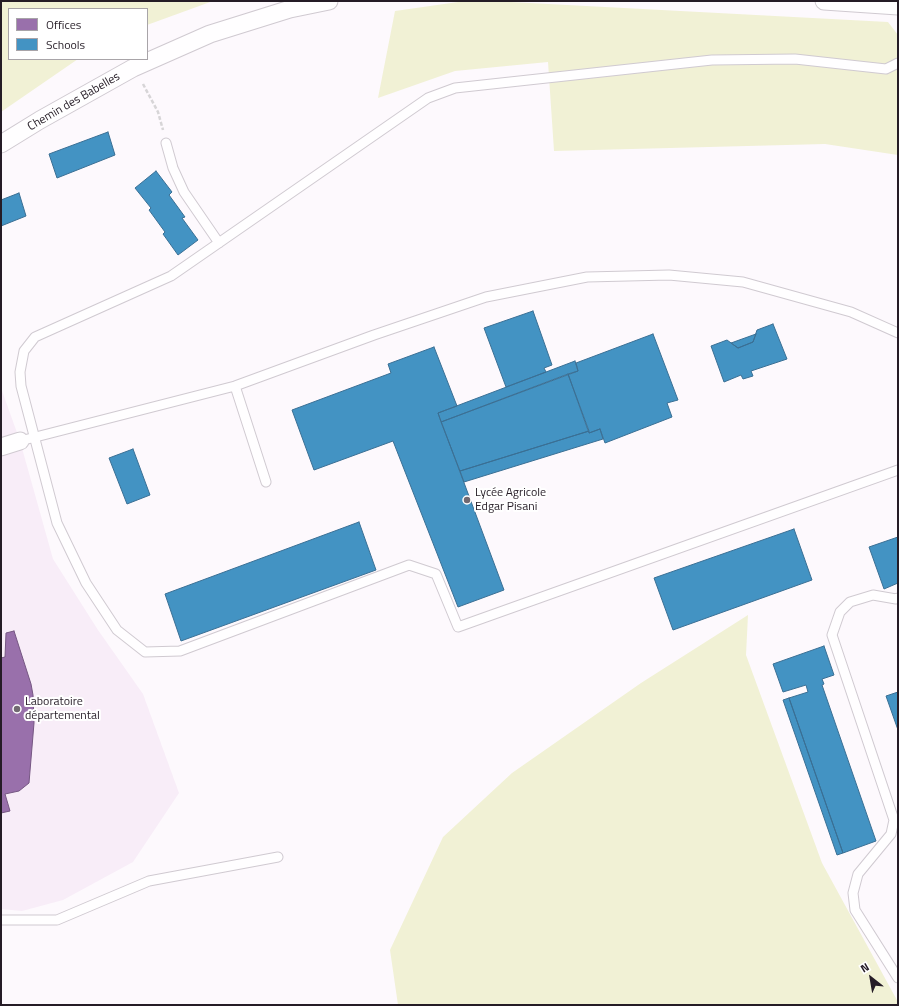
<!DOCTYPE html>
<html>
<head>
<meta charset="utf-8">
<style>
	body { margin:0 }
	#map { position:relative; width:899px; height:1006px; overflow:hidden; background:#fdf9fd; font-family:"Titillium Web",sans-serif }
	canvas { display:block }
	.frame { position:absolute; inset:0; border:2px solid #251c26; pointer-events:none }
	.legend { position:absolute; left:8px; top:8px; width:140px; height:52px; box-sizing:border-box; background:#fff; border:1px solid #a8a4a8; margin:0; padding:5px 7px; list-style:none; font-size:12px; color:#251c26 }
	.legend li { display:flex; align-items:center; gap:8px; height:20px }
	.legend b { width:20px; border:1px solid #a8a4a8 }
	.north { position:absolute; left:851px; top:958px; width:40px; height:40px; -webkit-text-stroke:3px #fff; paint-order:stroke; rotate:329deg; font-size:11px; font-weight:700; line-height:16px; text-align:center; color:#251c26 }
	.north::after { content:''; display:block; margin:auto; width:14px; height:18px; background:#251c26; clip-path:polygon(50% 0,100% 100%,50% 72%,0 100%) }
</style>
</head>
<body>
<div id="map">
<canvas width="899" height="1006"></canvas>
<div class="frame"></div>
<ul class="legend">
<li><b style="height:11px;background:#9970ab"></b>Offices</li>
<li><b style="height:11px;background:#4393c3"></b>Schools</li>
</ul>
<div class="north">N</div>
</div>
<script>
const c = document.querySelector('canvas').getContext('2d');
c.lineJoin = 'round';
function fill(path, color) { c.fillStyle = color; c.fill(path, 'evenodd'); }
const toPath = rows => new Path2D(rows.map(r => 'M' + r).join(''));
function strokePath(path, color, width, dash) { c.strokeStyle = color; c.lineWidth = width; c.lineCap = dash ? 'butt' : 'round'; c.setLineDash(dash || []); c.stroke(path); }
function drawText(font, color, halo, rows, align = 'center') {
  c.font = font + ' "Titillium Web",sans-serif'; c.lineWidth = 4; c.setLineDash([]); c.textBaseline = 'middle'; c.strokeStyle = halo; c.fillStyle = color; for (const [text, x, y, turn = 0] of rows) {
    c.save(); c.translate(x, y); c.rotate((+turn || 0) * Math.PI / 180); c.textAlign = isNaN(turn) ? turn : align; if (halo) c.strokeText(text, 0, 0); c.fillText(text, 0, 0); c.restore();
  }
}
fill(toPath([
	[1,388,20,441,53,559,98,630,143,694,179,793,133,862,63,900,22,911,1,909]
]), '#f8edf8');
fill(toPath([
	[1,1,213,1,147,25,147,9,9,9,9,59,78,59,1,112],
	[465,1,492,1,888,22,898,35,898,155,825,144,554,151,548,62,455,71,378,98,395,11],
	[748,615,746,655,822,863,898,1002,898,1005,398,1005,390,950,443,837,512,773,641,683]
]), '#f1f1d5');
const offices = toPath([
	[14,631,31,684,33,695,34,723,29,783,19,791,5,794,10,811,1,813,1,658,5,657,6,633,14,631]
]);
fill(offices, '#9970ab');
strokePath(offices, '#765783', 1);
const schools = toPath([
	[108,132,115,155,57,178,49,154,108,132],
	[156,171,172,192,169,195,185,217,182,218,198,240,178,255,163,234,165,232,149,210,151,208,135,188,156,171],
	[19,193,26,216,1,226,1,200,19,193],
	[533,311,552,365,544,368,546,372,506,387,484,328,533,311],
	[773,324,787,359,751,371,753,376,743,379,741,375,724,382,711,346,727,340,738,348,753,342,757,330,773,324],
	[653,334,678,400,667,403,672,417,605,443,600,429,589,433,568,374,578,371,576,363,653,334],
	[756,334,753,342,738,348,731,343,756,334],
	[434,347,457,406,438,413,504,590,458,607,393,441,314,470,292,410,391,373,388,364,434,347],
	[575,361,578,371,441,422,438,413,575,361],
	[568,374,589,431,460,471,441,422,568,374],
	[600,429,603,439,464,482,460,471,589,431,589,433,600,429],
	[133,449,150,495,127,504,109,458,133,449],
	[359,522,376,570,181,641,165,594,359,522],
	[794,529,812,580,673,630,654,578,794,529],
	[898,537,898,583,884,589,869,547,898,537],
	[824,646,834,675,822,679,824,684,822,685,876,841,843,853,789,698,808,692,806,685,783,692,773,664,824,646],
	[898,692,898,730,886,696,898,692],
	[789,698,843,853,837,855,783,700,789,698]
]);
fill(schools, '#4393c3');
strokePath(schools, '#3a6f94', 1);
const lane = toPath([
	[898,63,886,69,795,59,712,60,455,88,428,98,171,276,35,337,24,351,20,372,21,386,57,523,86,583,117,630,145,652,180,651,409,565,436,574,458,627,898,470],
	[166,143,173,168,184,192,219,243],
	[235,386,266,482],
	[20,441,235,386,374,335,486,297,587,277,669,275,743,282,851,312,898,333],
	[898,598,896,599,873,595,850,602,840,612,832,635,894,820,891,834,858,874,853,893,855,910,898,978],
	[1,920,57,920,149,881,278,857]
]);
const street = toPath([
	[824,1,898,6],
	[1,144,40,120,133,68,210,34,290,9,329,1],
	[1,447,20,441]
]);
strokePath(lane, '#d0cad1', 11);
strokePath(street, '#d0cad1', 19);
strokePath(toPath([
	[143,84,158,112,163,130]
]), '#d7d5d7', 2.5, [4, 2]);
strokePath(lane, '#fffeff', 9);
strokePath(street, '#fffeff', 17);
for (const [x, y, r, color] of [
	[467,500,4,"#716971"],
	[17,709,4,"#716971"]
]) { const dot = new Path2D(); dot.arc(x, y, r, 0, 2 * Math.PI); c.fillStyle = color; c.fill(dot); strokePath(dot, '#fff', 1.5); }
drawText('12px', '#251c26', '#fff', [
	["Chemin des Babelles",74,102,-30]
]);
drawText('12px', '#251c26', '#fff', [
	["Lycée Agricole",475,493],
	["Edgar Pisani",475,507],
	["Laboratoire",25,702],
	["départemental",25,716]
], 'left');
</script>
</body>
</html>
